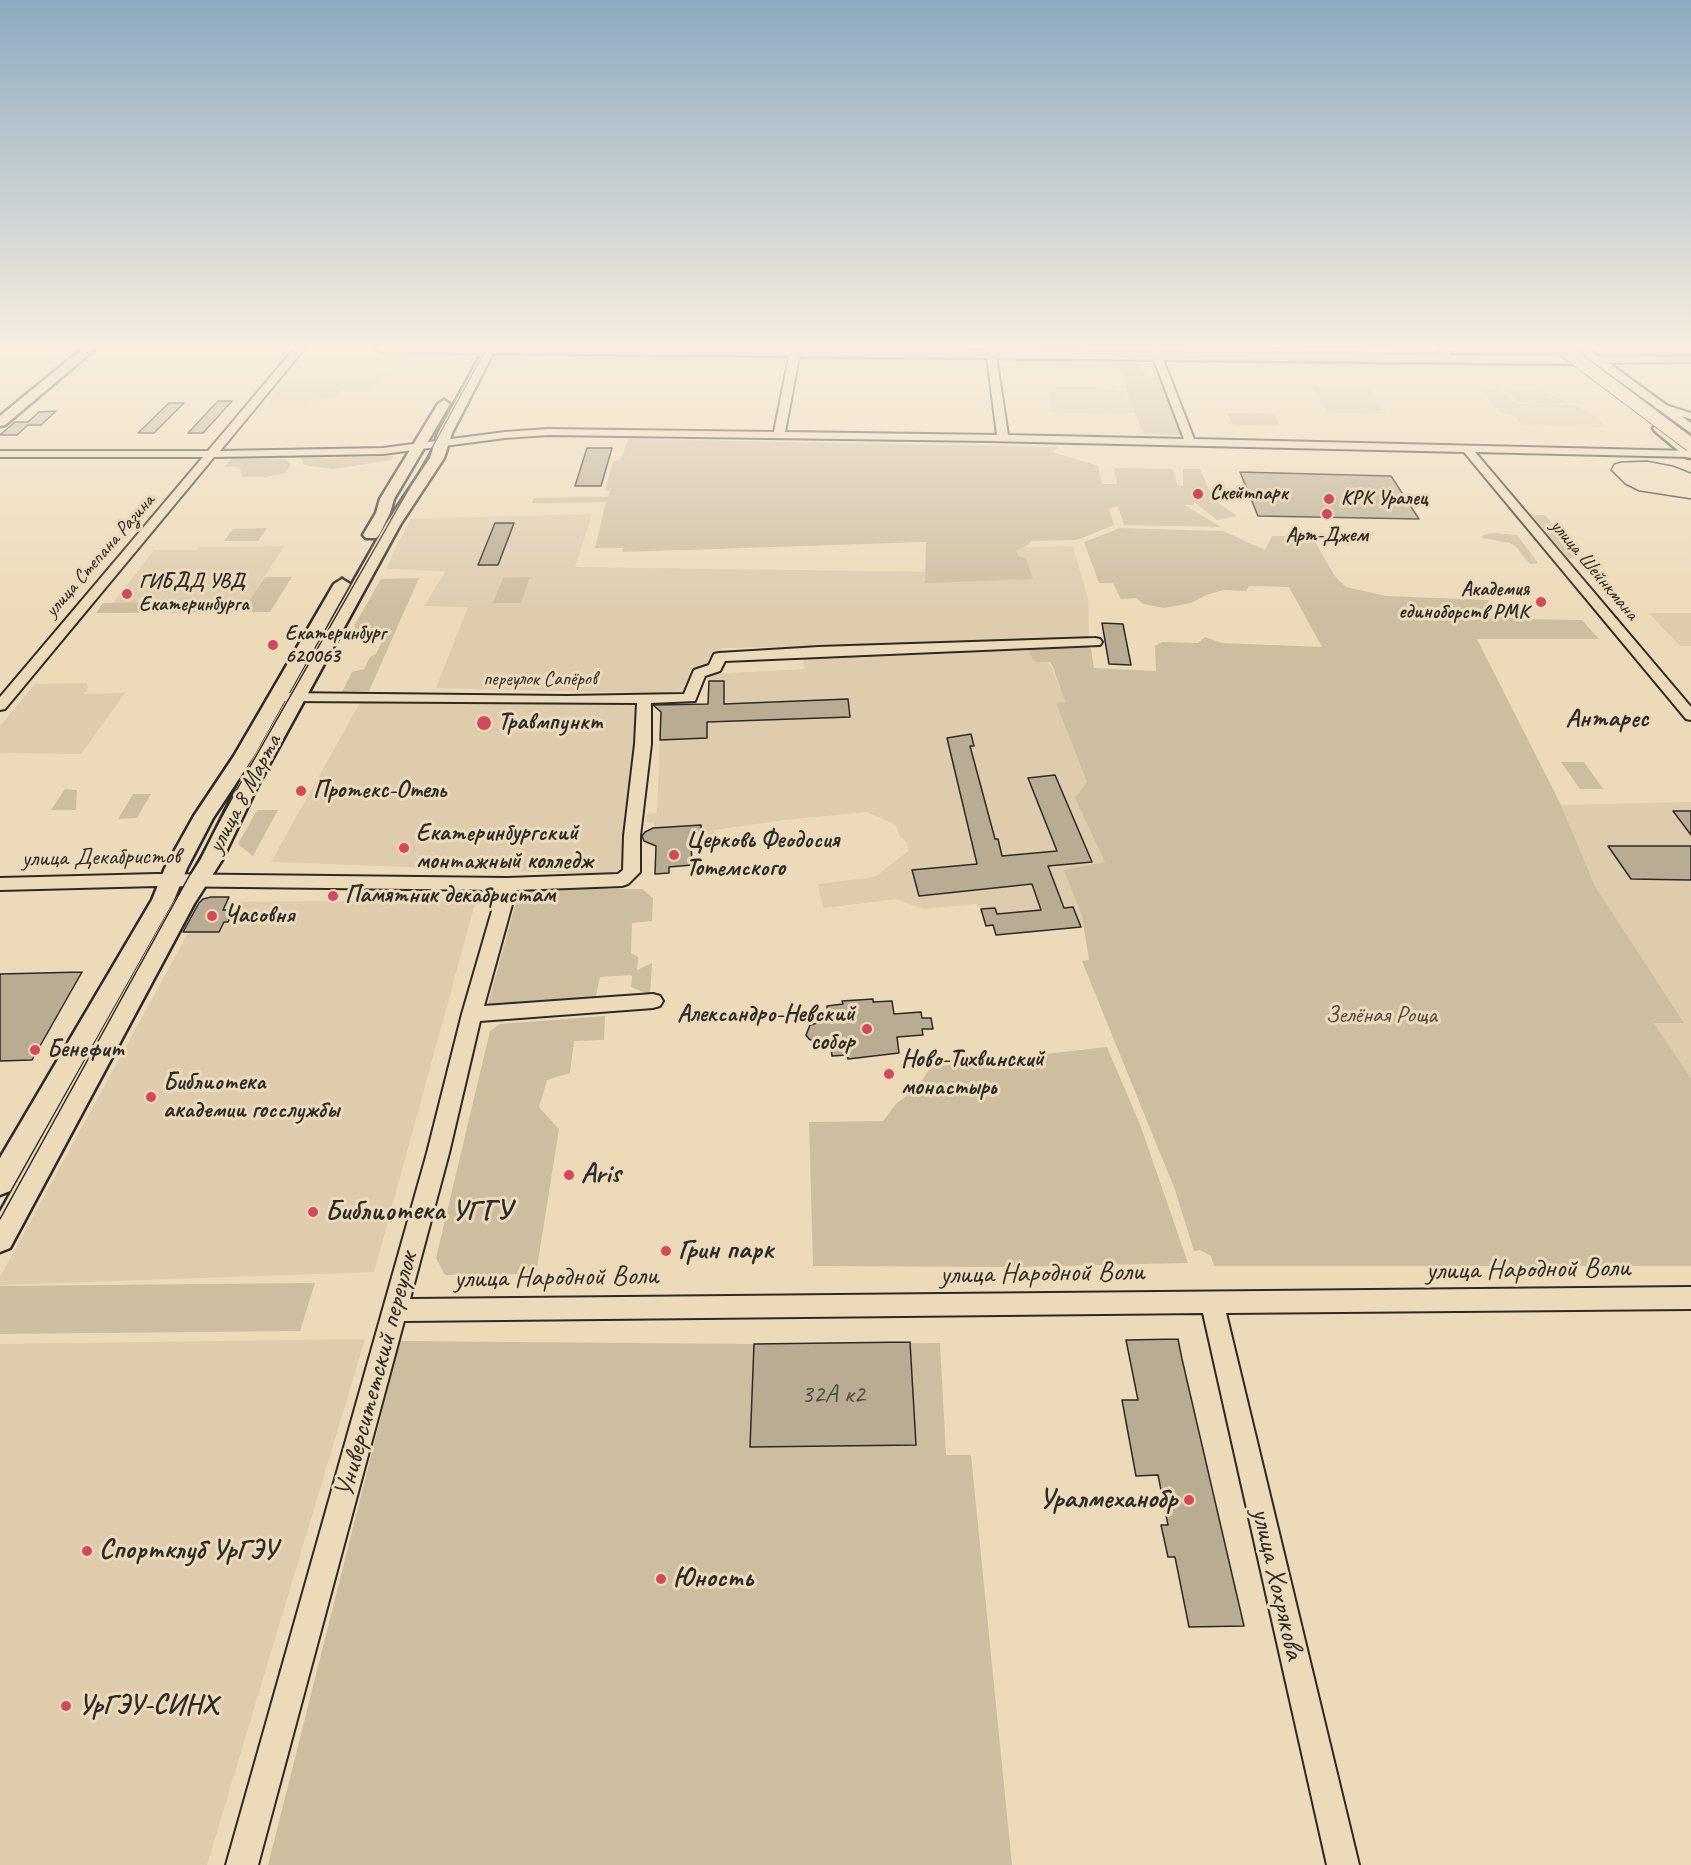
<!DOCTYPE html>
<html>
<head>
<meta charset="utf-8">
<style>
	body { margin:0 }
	canvas { display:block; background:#eddab8 }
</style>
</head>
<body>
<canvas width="1691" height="1865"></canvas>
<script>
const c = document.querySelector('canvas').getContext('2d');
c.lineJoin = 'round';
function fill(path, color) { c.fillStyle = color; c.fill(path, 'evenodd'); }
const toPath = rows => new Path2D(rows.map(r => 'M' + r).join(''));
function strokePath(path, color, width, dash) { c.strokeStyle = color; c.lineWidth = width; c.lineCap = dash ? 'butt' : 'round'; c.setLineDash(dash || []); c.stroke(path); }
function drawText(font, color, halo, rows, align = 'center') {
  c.font = font + ' Caveat,sans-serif'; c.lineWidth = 6; c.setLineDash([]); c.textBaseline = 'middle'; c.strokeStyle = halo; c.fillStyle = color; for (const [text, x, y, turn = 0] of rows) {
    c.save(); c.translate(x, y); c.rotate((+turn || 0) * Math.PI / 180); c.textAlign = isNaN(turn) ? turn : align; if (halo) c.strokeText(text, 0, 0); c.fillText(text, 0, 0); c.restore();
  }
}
fill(toPath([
	[387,372,374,390,340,390,335,398,318,399,308,403,267,403,290,375],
	[1048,387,1100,387,1129,394,1136,412,1122,414,1053,413],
	[1313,387,1369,388,1386,414,1328,413],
	[1480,389,1501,389,1515,404,1575,405,1595,416,1605,427,1522,425,1515,417,1500,412],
	[1505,389,1542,391,1572,404,1518,402],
	[592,514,575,567,1011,573,1006,547,1073,546,1088,599,1089,637,1084,640,1005,643,722,648,710,663,702,666,686,694,436,688,468,607,424,606,446,571,386,569,410,519],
	[284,546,249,601,113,603,154,550,196,550,199,547],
	[1649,613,1691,613,1691,646,1680,646],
	[1032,648,1039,650,1052,668,1065,702,1057,703,1121,869,1132,923,996,935,993,925,986,926,981,909,976,904,923,909,896,899,823,908,818,884,875,877,908,851,907,843,899,835,896,825,867,812,784,820,714,830,714,840,692,843,692,865,670,867,669,873,655,874,656,845,647,843,642,838,654,829,654,822,647,823,647,814,657,813,661,711,656,709,657,704,664,702,670,706,707,704,709,674,804,669,803,657],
	[87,683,88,689,84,694,125,693,81,754,0,753,0,726,35,684],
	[361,701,638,701,623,875,271,862],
	[1691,802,1691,1078,1654,1023,1684,1023,1595,886,1561,805],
	[476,900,374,1272,0,1285,0,1277,205,902],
	[365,1339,207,1865,0,1865,0,1344]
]), '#deccad');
fill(toPath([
	[1634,349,1691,349,1691,355,1643,356],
	[1016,362,1140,363,1144,374,1159,378,1184,435,1143,434,1125,386,1127,385,1119,370,1017,368],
	[1227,413,1274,414,1280,426,1233,425],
	[628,439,1058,447,1052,452,1098,466,1102,484,1117,484,1114,468,1173,469,1177,485,1183,486,1183,469,1200,469,1213,499,1237,516,1217,520,1194,502,1194,505,1184,505,1221,527,1124,525,1118,506,1109,509,1114,525,1077,540,1031,541,1028,545,1016,550,1018,556,1026,558,1033,579,925,583,926,542,622,552,623,548,595,548,606,502,532,503,534,498,608,497,610,491,605,490,613,462,621,459],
	[394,456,391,460,333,469,304,465,301,457,325,458],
	[232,458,285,459,291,464,285,473,266,477,243,477,239,467,224,467],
	[1532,515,1545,515,1582,558,1568,558],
	[267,528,258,541,224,541,233,529],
	[1120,528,1223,531,1265,550,1272,536,1312,536,1334,575,1346,587,1386,596,1488,600,1494,613,1517,619,1582,620,1599,639,1477,639,1561,805,1595,886,1684,1023,1654,1023,1691,1078,1691,1266,1214,1266,1211,1256,1200,1250,1194,1251,1175,1190,1082,961,1089,960,1082,916,1064,870,1105,862,1075,798,1087,782,1056,703,1065,702,1053,667,1050,662,1035,662,1025,646,1087,646,1091,649,1094,668,1156,671,1155,646,1162,642,1198,643,1205,637,1222,643,1322,647,1289,587,1249,586,1246,591,1224,590,1206,595,1191,603,1164,608,1143,604,1136,598,1121,599,1113,583,1099,583,1084,542],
	[1492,533,1517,535,1538,563,1530,564,1516,547,1510,543,1482,538,1483,535],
	[265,577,292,577,270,612,96,613,103,603,249,601],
	[530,577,521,603,493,603,503,578],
	[419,578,369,691,342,692,352,672,364,669,370,657,376,654,385,635,360,635,354,626,381,579],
	[1561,762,1584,762,1603,789,1580,789],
	[65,789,77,790,76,810,51,810],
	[133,794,151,794,137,818,118,819],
	[257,810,278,810,253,856,238,844],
	[532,889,642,889,653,898,652,921,632,923,631,953,638,957,637,970,652,963,650,995,631,987,632,976,630,975,600,977,595,1000,495,1008,488,1004,518,895],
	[605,1016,604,1040,574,1041,570,1073,547,1080,539,1107,559,1129,536,1274,445,1275,436,1258,490,1031,500,1024],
	[1107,1047,1141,1127,1188,1263,1014,1267,813,1266,809,1122,883,1121,897,1103,915,1090,931,1067],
	[315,1283,300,1331,0,1334,0,1286],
	[400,1341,754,1344,940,1343,946,1455,971,1455,1012,1865,268,1865]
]), '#cebea0');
const building = toPath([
	[218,401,232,401,203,433,188,433,218,401],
	[169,403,184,403,154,433,138,433,169,403],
	[56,411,41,425,28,425,17,435,0,435,15,422,28,422,39,412,56,411],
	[587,448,612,448,601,486,575,486,587,448],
	[1240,472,1391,476,1419,519,1258,516,1240,472],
	[495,523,514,523,498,565,478,565,495,523],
	[1102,623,1123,624,1131,665,1109,664,1102,623],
	[709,681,724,681,724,704,848,699,850,717,707,722,707,738,660,740,661,712,653,705,708,704,709,681],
	[971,734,974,746,970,746,995,839,998,839,1002,856,1057,851,1028,778,1055,775,1092,862,1048,866,1064,908,1073,907,1081,927,996,935,993,925,986,926,981,909,995,908,997,914,1041,910,1032,884,919,896,912,870,977,864,947,738,971,734],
	[1673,811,1691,811,1691,835,1673,811],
	[701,825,702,842,691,842,692,865,669,867,669,873,655,874,656,846,644,841,642,836,645,832,653,828,701,825],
	[1608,846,1691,846,1691,880,1631,879,1608,846],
	[211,897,229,897,223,910,234,910,228,922,224,922,219,932,183,932,199,903,203,899,211,897],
	[82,972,32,1060,0,1061,0,974,82,972],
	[873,999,873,1002,892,1001,894,1014,921,1012,922,1018,931,1018,933,1029,922,1029,923,1035,897,1037,899,1053,848,1059,847,1055,832,1056,831,1045,823,1046,809,1039,806,1035,810,1025,821,1022,820,1018,828,1018,827,1006,843,1004,842,1001,873,999],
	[1178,1339,1182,1359,1244,1626,1189,1627,1175,1557,1168,1557,1161,1525,1168,1525,1158,1475,1136,1476,1122,1400,1138,1400,1126,1340,1178,1339],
	[910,1342,916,1445,750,1447,754,1344,910,1342]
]);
fill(building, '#baac93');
strokePath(building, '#2b2b2b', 1.5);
const minor = toPath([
	[294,349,304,349,220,451,383,448,505,432,548,429,774,432,790,352,795,349,800,352,785,432,997,435,986,349,995,349,1008,435,1184,439,1150,349,1159,349,1194,439,1691,451,1691,457,1475,452,1691,707,1691,720,1686,719,1464,452,989,441,548,435,505,438,383,454,214,457,5,709,0,710,0,697,203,457,0,457,0,451,208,451,294,349],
	[1437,349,1446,349,1456,360,1448,362,1437,349],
	[1691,356,1691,362,1598,363,1593,360,1598,357,1691,356],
	[1659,403,1691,413,1691,419,1655,408,1655,404,1659,403],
	[1095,638,1100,639,1102,642,1100,645,725,661,720,671,705,676,695,701,651,703,651,744,640,836,640,872,628,884,622,886,516,890,484,1006,653,994,660,996,663,1001,660,1006,653,1008,480,1021,449,1153,410,1299,1691,1287,1691,1309,1226,1313,1359,1865,1327,1865,1203,1313,404,1321,258,1865,226,1865,427,1153,462,1014,498,890,157,886,0,890,0,878,157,874,507,878,618,874,623,870,624,836,635,744,637,703,283,701,276,697,283,693,567,696,684,694,694,670,709,665,714,654,719,653,819,647,1095,638]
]);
const major = toPath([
	[82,349,95,349,5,425,0,426,0,416,82,349],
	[375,349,739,349,1586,356,1582,352,1589,349,1691,423,1691,433,1596,364,493,353,452,433,444,458,400,525,258,785,222,860,194,904,10,1248,0,1252,0,1212,173,903,201,859,238,785,386,524,430,458,438,433,482,353,381,352,375,349],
	[444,400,450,404,394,499,390,513,379,535,376,538,366,538,363,535,376,513,380,499,438,404,444,400],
	[1660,424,1665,425,1691,447,1691,458,1686,457,1655,431,1653,428,1660,424],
	[342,579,350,584,254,756,213,818,187,868,174,900,10,1191,0,1195,0,1158,152,900,165,868,194,816,234,756,334,584,342,579]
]);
strokePath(minor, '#2b2b2b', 4);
strokePath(major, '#2b2b2b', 5);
fill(minor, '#eddab8');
fill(major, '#eddab8');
strokePath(toPath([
	[1691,473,1673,466,1647,461,1621,462,1614,464,1611,470,1625,484,1639,491,1691,499],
	[0,1219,236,791,427,457,486,349]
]), '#2b2b2b', 1.5);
const majorBridge = toPath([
	[1563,349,1691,445]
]);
strokePath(majorBridge, '#2b2b2b', 15, []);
strokePath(majorBridge, '#eddab8', 13);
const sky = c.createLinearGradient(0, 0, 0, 610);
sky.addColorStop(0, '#8daac0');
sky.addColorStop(0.57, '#f7eedf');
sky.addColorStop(1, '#f7eedf00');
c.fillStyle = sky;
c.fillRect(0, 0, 1691, 610);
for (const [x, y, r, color] of [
	[1198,494,6,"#d1495b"],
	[1329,499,6,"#d1495b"],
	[1327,514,6,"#d1495b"],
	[127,594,6,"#d1495b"],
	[1541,602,6,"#d1495b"],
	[273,645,6,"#d1495b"],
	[484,723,8,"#d1495b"],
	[301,791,6,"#d1495b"],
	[404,848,6,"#d1495b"],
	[674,855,6,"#d1495b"],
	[333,896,6,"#d1495b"],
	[212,916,6,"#d1495b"],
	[867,1029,6,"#d1495b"],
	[35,1050,6,"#d1495b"],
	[889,1074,6,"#d1495b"],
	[151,1097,6,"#d1495b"],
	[569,1175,6,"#d1495b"],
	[313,1212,6,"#d1495b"],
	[666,1251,6,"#d1495b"],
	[1189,1500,6,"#d1495b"],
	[87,1551,6,"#d1495b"],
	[661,1579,6,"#d1495b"],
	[66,1706,6,"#d1495b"]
]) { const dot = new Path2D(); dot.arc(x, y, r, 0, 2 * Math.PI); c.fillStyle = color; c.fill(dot); strokePath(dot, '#eddab8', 2); }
drawText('bold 20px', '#2b2b2b', '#eddab8', [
	["Скейтпарк",1210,494],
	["КРК Уралец",1341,499],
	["Арт-Джем",1327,536,"center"],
	["ГИБДД УВД",139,582],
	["Екатеринбурга",139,605],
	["Академия",1529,590,"right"],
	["единоборств РМК",1529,613,"right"],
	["Екатеринбург",285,634],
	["620063",285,657]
], 'left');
drawText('20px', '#2b2b2b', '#eddab8', [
	["улица Степана Разина",100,556,-49],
	["улица Шейнкмана",1594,570,50],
	["переулок Сапёров",540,680]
]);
drawText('bold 24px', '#2b2b2b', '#eddab8', [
	["Травмпункт",498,723],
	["Протекс-Отель",313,791],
	["Екатеринбургский",416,834],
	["монтажный колледж",416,862],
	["Церковь Феодосия",686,841],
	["Тотемского",686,869],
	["Памятник декабристам",345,896],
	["Часовня",224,916],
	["Александро-Невский",855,1015,"right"],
	["собор",855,1043,"right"],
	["Бенефит",47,1050],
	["Ново-Тихвинский",901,1060],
	["монастырь",901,1088],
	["Библиотека",163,1083],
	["академии госслужбы",163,1111]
], 'left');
drawText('24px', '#2b2b2b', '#eddab8', [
	["улица 8 Марта",245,794,-62],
	["улица Декабристов",101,858,-1]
]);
drawText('24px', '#4c4842', '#eddab8', [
	["Зелёная Роща",1381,1016]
]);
drawText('bold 26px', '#2b2b2b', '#eddab8', [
	["Антарес",1607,719]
]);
drawText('26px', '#4f4b45', null, [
	["32А к2",833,1395]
]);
drawText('bold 28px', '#2b2b2b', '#eddab8', [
	["Aris",581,1175],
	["Библиотека УГГУ",325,1212],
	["Грин парк",678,1251],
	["Уралмеханобр",1177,1500,"right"],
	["Спортклуб УрГЭУ",99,1551],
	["Юность",673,1579],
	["УрГЭУ-СИНХ",78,1706]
], 'left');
drawText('28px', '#2b2b2b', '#eddab8', [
	["улица Народной Воли",1528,1270,-1],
	["улица Народной Воли",1042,1274,-1],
	["улица Народной Воли",556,1278,-1],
	["Университетский переулок",377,1375,-75],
	["улица Хохрякова",1277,1584,77]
]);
</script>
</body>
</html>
